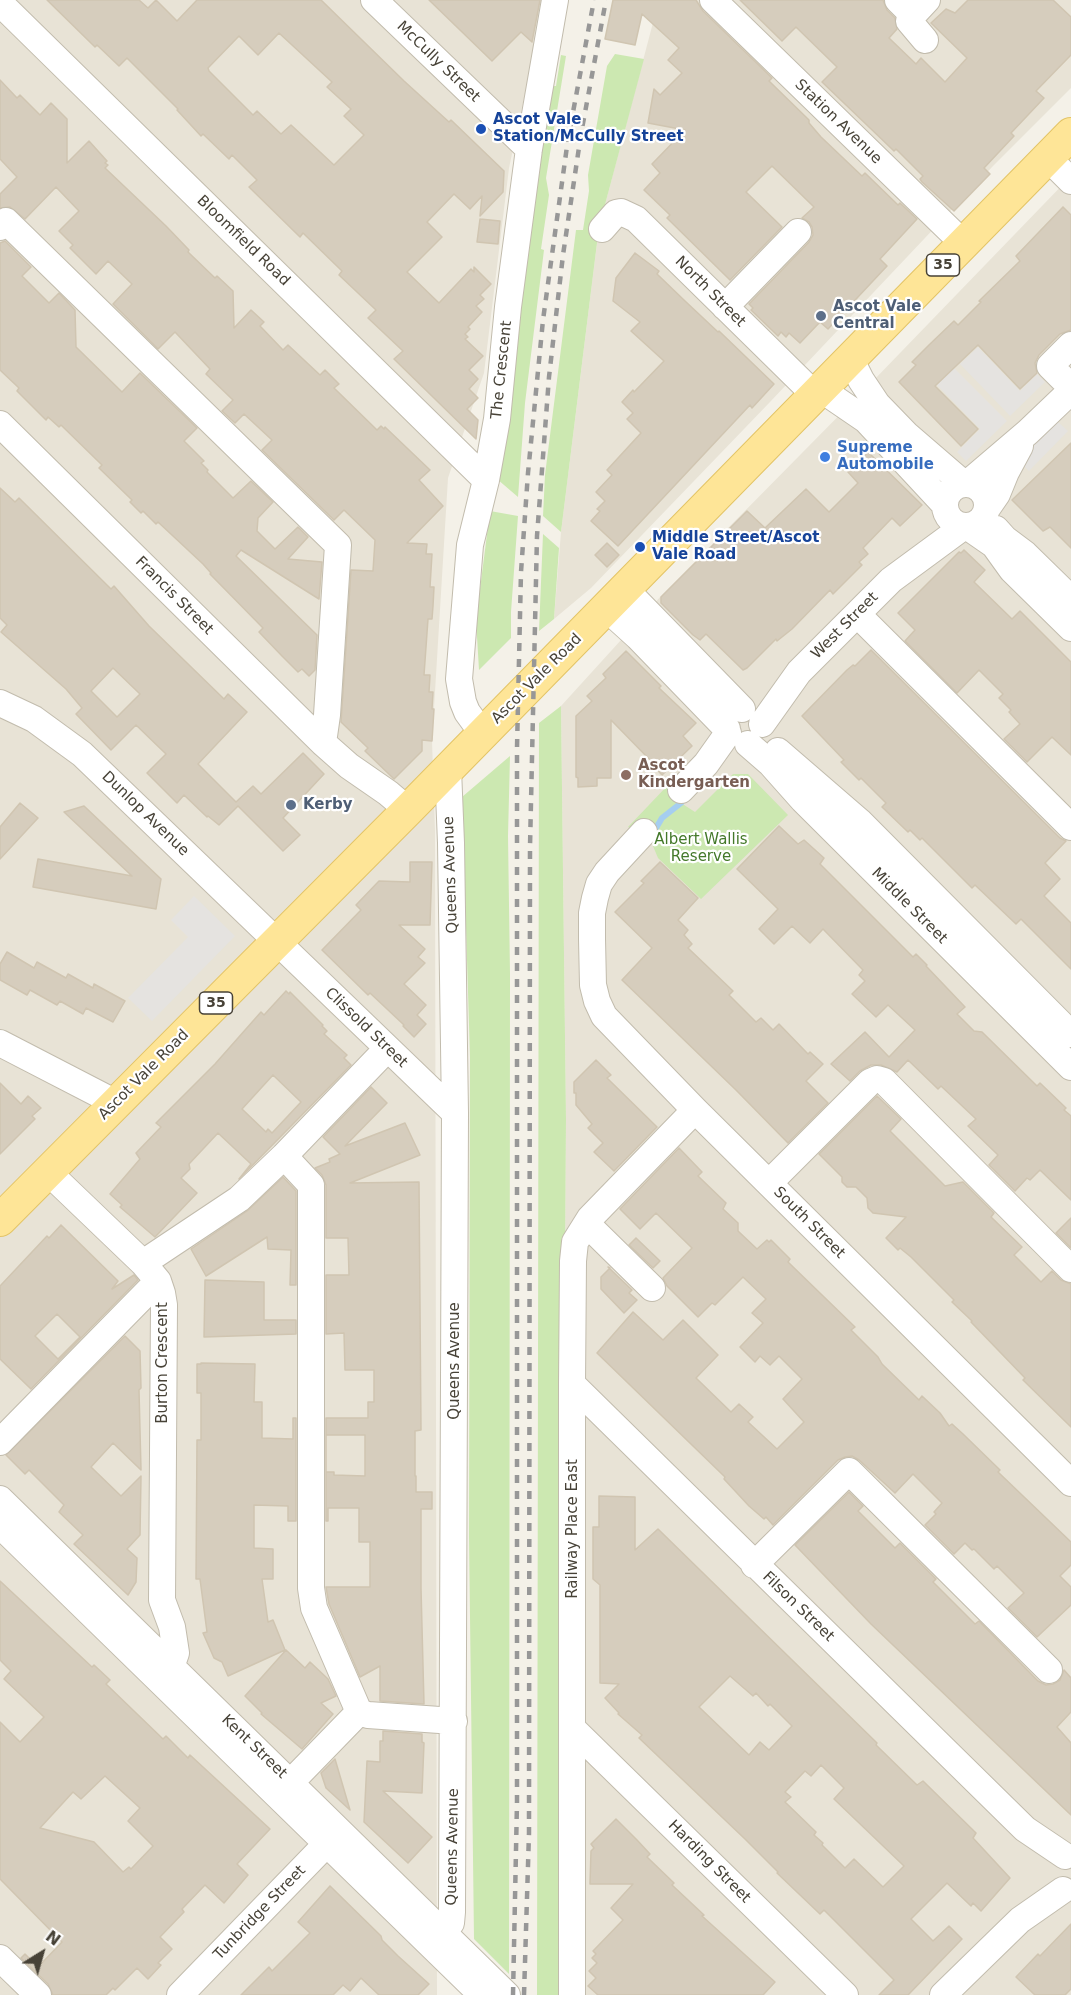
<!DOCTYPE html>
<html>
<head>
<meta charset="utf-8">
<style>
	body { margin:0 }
	#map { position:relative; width:1071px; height:1995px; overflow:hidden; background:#f4f1e8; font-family:"DejaVu Sans",sans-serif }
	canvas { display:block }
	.north { position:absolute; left:12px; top:1923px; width:60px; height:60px; -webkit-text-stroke:4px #fff; paint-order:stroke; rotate:37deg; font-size:16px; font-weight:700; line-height:24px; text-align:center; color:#474237 }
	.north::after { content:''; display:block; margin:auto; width:21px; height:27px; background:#474237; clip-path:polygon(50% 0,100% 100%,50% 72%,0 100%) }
</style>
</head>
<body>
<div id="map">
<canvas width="1071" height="1995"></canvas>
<div class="north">N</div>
</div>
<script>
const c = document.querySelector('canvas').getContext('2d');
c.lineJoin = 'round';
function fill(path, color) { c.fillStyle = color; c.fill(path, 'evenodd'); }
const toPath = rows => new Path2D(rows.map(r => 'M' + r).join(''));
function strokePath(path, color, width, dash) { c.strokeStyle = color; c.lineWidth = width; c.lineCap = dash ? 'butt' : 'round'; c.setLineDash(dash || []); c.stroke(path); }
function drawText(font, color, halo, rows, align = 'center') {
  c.font = font + ' "DejaVu Sans",sans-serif'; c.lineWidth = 4.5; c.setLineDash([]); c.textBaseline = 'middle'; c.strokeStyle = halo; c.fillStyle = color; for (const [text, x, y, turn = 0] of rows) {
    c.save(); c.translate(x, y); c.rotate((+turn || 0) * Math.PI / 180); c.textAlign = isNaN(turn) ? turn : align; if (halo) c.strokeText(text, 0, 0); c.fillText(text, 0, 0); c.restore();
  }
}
fill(toPath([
	[0,0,545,0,509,168,484,373,448,478,432,741,435,831,437,1995,0,1995],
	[659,0,1071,0,1071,88,993,166,770,402,591,588,554,619,561,532,599,227],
	[1071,176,1071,1995,560,1995,566,1119,561,706,661,596,872,382]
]), '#e8e3d6');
fill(toPath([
	[615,54,644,59,599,227,561,532,543,516,545,475,576,230,583,230,589,191,588,175,607,66],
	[561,55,566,56,546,178,549,195,541,249,544,250,525,403,518,497,497,479,521,288,550,86,556,86],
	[490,511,518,516,511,612,511,638,479,670,476,620],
	[543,534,559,548,554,619,539,631],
	[561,706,566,1119,560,1995,537,1995,539,723],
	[510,756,508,836,510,974,509,1974,474,1939,469,1536,470,1057,462,797],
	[733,774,748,774,788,815,701,899,658,858,650,839,628,827,669,784,681,803,695,812]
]), '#cce8b1');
fill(toPath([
	[978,347,1020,391,1037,374,1045,382,1010,416,960,364],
	[954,368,1007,421,966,461,957,452,980,429,937,385],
	[1057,421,1068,431,1029,471,1018,460],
	[194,896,235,936,152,1021,128,998,188,937,171,920]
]), '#e5e3e0');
strokePath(toPath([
	[653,833,662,818,681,803]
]), '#a5cef0', 6);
const building = toPath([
	[47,0,139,0,148,8,156,0,177,21,197,0,321,0,404,81,449,122,451,120,504,171,503,192,480,216,482,196,470,209,454,194,427,222,442,237,407,272,439,303,471,269,474,272,474,267,491,284,480,295,484,299,476,306,482,312,468,327,470,329,465,334,468,337,465,339,483,356,469,370,478,379,469,389,478,398,467,409,478,420,476,439,394,359,403,351,368,318,376,310,339,275,342,271,303,233,300,237,249,187,257,180,232,155,229,159,203,134,201,136,177,110,178,109,127,58,119,66,97,45,95,47,47,0],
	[279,33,332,82,327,87,351,109,344,116,364,135,334,165,291,125,281,134,257,111,253,115,209,71,208,68,239,36,258,55,279,33],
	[429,0,540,0,532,42,521,32,492,61,429,0],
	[613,0,696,0,703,11,772,78,769,81,809,120,809,123,821,137,862,176,865,173,898,205,900,203,917,219,880,259,887,266,828,329,820,322,800,343,789,333,786,337,781,332,778,336,751,310,753,308,749,304,809,242,813,235,812,227,809,222,802,218,814,207,772,166,746,192,782,227,730,280,667,218,670,215,644,190,660,173,652,164,685,130,648,123,654,89,660,95,682,73,668,60,679,48,642,14,635,45,605,39,613,0],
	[740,0,883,0,887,10,895,18,897,29,889,38,916,64,921,58,945,82,967,58,931,23,946,9,955,13,968,0,1053,0,1071,17,1071,55,1036,91,1044,98,1011,133,1014,136,984,168,990,174,954,211,922,182,920,179,923,176,896,149,894,151,822,82,837,67,796,27,782,41,740,0],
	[0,80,17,98,20,95,40,115,51,103,67,119,67,163,89,141,107,161,105,163,108,165,105,168,166,226,189,250,188,252,215,278,217,276,233,291,234,328,251,310,264,322,260,326,283,350,288,345,320,375,325,370,339,384,334,388,377,430,381,426,384,429,385,427,430,470,419,480,443,506,407,543,427,544,426,554,432,554,430,587,434,587,433,606,432,619,428,619,424,675,430,675,429,692,433,692,432,709,434,709,432,741,422,740,422,751,394,779,365,751,368,748,341,722,351,570,373,571,375,540,344,510,334,520,262,450,272,440,244,414,235,423,222,411,233,400,206,374,210,369,175,332,158,349,113,304,132,284,108,261,96,274,70,248,73,245,59,231,79,211,56,187,25,219,10,207,0,208,0,194,17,177,0,159,0,80],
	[1063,207,1071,215,1071,330,1060,334,1039,355,1035,363,1037,373,1020,389,978,345,935,386,978,429,961,446,899,382,916,365,912,362,929,345,954,321,958,325,981,302,979,301,1020,261,1016,256,1063,207],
	[480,219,500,221,498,244,477,242,480,219],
	[5,241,31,267,22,276,49,303,59,293,75,310,76,347,122,392,140,373,197,428,184,441,204,461,201,463,208,470,207,472,233,498,251,481,273,502,258,518,257,531,275,549,298,527,308,537,288,559,322,562,319,599,241,550,236,556,317,635,315,670,309,676,302,669,298,672,282,656,259,632,263,628,210,574,211,573,203,564,158,522,156,524,143,511,141,513,130,502,132,500,99,468,102,465,61,425,59,427,48,417,46,420,17,391,19,388,0,370,0,243,5,241],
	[635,253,659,271,657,274,685,301,718,332,719,331,774,384,752,408,750,405,618,546,591,521,600,511,597,509,605,501,596,492,612,475,607,470,641,433,627,419,633,413,622,402,633,390,634,392,664,361,631,331,640,322,613,301,616,278,635,253],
	[1071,443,1071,548,1050,527,1043,531,1012,500,1071,443],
	[868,452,922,505,900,526,892,518,863,548,868,554,859,562,862,565,833,594,830,590,792,629,777,641,776,639,747,668,743,670,706,634,700,640,693,635,661,603,661,597,747,511,765,528,806,489,829,512,858,483,848,472,868,452],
	[0,488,15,502,19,498,111,589,114,586,149,626,224,699,228,694,247,712,198,764,236,802,253,786,261,794,303,753,324,774,283,818,300,835,283,851,238,806,219,825,208,816,207,817,184,795,177,803,147,773,166,754,136,725,111,750,76,714,82,708,66,689,1,632,7,625,0,618,0,488],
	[113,668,140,694,117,717,91,691,113,668],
	[607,543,619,555,607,567,595,555,607,543],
	[964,550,985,570,974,582,1012,619,1020,611,1071,662,1071,755,1052,737,1027,762,1004,739,1020,724,1009,712,1011,710,999,698,1003,694,979,670,957,693,905,641,915,630,898,613,959,552,961,553,964,550],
	[871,650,1060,838,1066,841,1045,863,1060,879,1044,896,1071,923,1071,969,1021,919,1016,924,975,885,972,888,922,838,920,840,910,830,908,832,882,807,886,803,861,778,859,780,841,762,844,760,802,716,847,670,853,665,855,666,871,650],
	[626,651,661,686,659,688,696,723,683,736,692,746,662,775,650,762,651,761,611,720,611,778,597,778,597,786,578,787,578,778,576,777,576,716,592,701,587,696,606,678,603,674,626,651],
	[20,803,38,818,0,859,0,827,20,803],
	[84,806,161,879,156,909,33,887,38,859,132,876,64,812,84,806],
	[779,826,798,844,804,840,824,858,820,864,913,957,916,954,927,965,926,966,965,1007,957,1014,974,1031,982,1032,1037,1086,1040,1083,1066,1108,1064,1110,1071,1116,1071,1200,1040,1170,1030,1180,1027,1178,1015,1191,989,1165,998,1155,968,1126,976,1119,941,1086,938,1089,908,1060,897,1072,881,1065,871,1065,860,1071,850,1081,831,1064,865,1032,889,1057,915,1030,888,1005,876,1017,852,994,865,981,859,975,863,970,823,929,810,943,792,926,774,944,759,929,778,909,737,869,779,826],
	[410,862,432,862,430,925,399,925,425,949,418,957,425,963,404,984,426,1005,417,1015,426,1024,414,1037,403,1026,404,1025,370,993,368,995,322,950,361,910,356,905,379,881,410,882,410,862],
	[660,862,698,898,678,920,688,930,684,935,692,944,688,948,733,991,729,995,756,1022,761,1018,773,1030,779,1024,808,1054,810,1052,823,1064,806,1081,828,1103,788,1143,736,1090,622,980,652,948,615,912,644,883,641,881,660,862],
	[7,952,34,968,37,962,66,978,68,974,93,988,94,984,125,1001,113,1022,86,1008,83,1014,60,1001,57,1005,30,990,27,995,0,980,0,964,7,952],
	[286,991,289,994,290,992,323,1025,322,1026,327,1031,324,1034,347,1055,344,1058,351,1065,239,1179,251,1164,218,1133,189,1164,190,1169,181,1178,197,1193,155,1237,120,1207,122,1205,110,1194,140,1159,136,1153,161,1127,156,1123,215,1064,261,1012,264,1015,286,991],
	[273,1075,301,1102,272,1133,268,1129,266,1132,242,1109,273,1075],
	[596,1060,611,1075,607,1078,657,1127,614,1171,594,1152,603,1143,588,1128,592,1124,576,1105,576,1093,574,1093,574,1082,596,1060],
	[0,1083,21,1104,28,1096,41,1108,32,1116,35,1119,0,1154,0,1083],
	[371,1087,387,1103,345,1146,405,1123,420,1155,350,1183,419,1182,421,1430,415,1431,415,1476,416,1476,416,1492,432,1492,432,1509,421,1509,421,1588,424,1704,380,1701,380,1666,360,1677,329,1604,326,1587,370,1587,370,1542,359,1542,359,1508,328,1508,328,1521,326,1521,326,1418,368,1418,368,1402,374,1402,374,1370,345,1370,344,1333,326,1334,326,1275,349,1275,348,1238,326,1238,326,1185,322,1175,315,1168,330,1162,329,1159,340,1154,323,1137,371,1087],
	[326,1435,365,1435,365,1476,334,1475,334,1472,326,1472,326,1435],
	[877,1096,901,1119,890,1131,945,1186,963,1182,994,1213,991,1217,1022,1247,1014,1255,1041,1282,1052,1271,1061,1280,1071,1284,1071,1427,1023,1380,1025,1378,971,1322,972,1321,952,1302,954,1300,911,1257,900,1248,898,1250,886,1238,906,1217,873,1213,868,1208,867,1198,856,1187,847,1187,842,1182,842,1177,819,1154,877,1096],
	[679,1148,702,1172,698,1176,726,1203,723,1209,738,1223,738,1231,757,1249,767,1240,769,1242,771,1240,790,1259,788,1262,855,1327,851,1330,878,1357,882,1364,919,1400,922,1396,940,1413,949,1426,952,1424,963,1434,1000,1470,998,1472,1071,1542,1071,1565,1060,1576,1071,1587,1071,1605,1037,1637,1008,1608,1024,1593,997,1566,994,1569,974,1549,972,1550,965,1543,954,1554,925,1525,936,1514,934,1512,942,1503,913,1474,895,1493,859,1460,852,1456,845,1457,838,1460,773,1525,766,1517,764,1519,749,1506,724,1479,725,1477,597,1353,633,1312,663,1340,683,1320,718,1355,696,1378,731,1412,739,1404,753,1417,748,1422,777,1449,804,1422,783,1399,802,1379,779,1356,770,1365,760,1356,755,1362,740,1347,763,1323,752,1313,766,1299,743,1277,715,1305,712,1303,698,1317,667,1286,663,1278,692,1248,656,1213,640,1229,620,1209,679,1148],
	[283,1177,296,1191,296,1285,290,1285,291,1250,268,1249,267,1237,206,1276,191,1249,247,1211,283,1177],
	[1071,1218,1071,1248,1056,1233,1071,1218],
	[61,1225,118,1281,112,1289,134,1275,138,1280,31,1389,0,1359,0,1286,47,1236,49,1238,61,1225],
	[57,1314,80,1337,58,1359,35,1336,57,1314],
	[636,1238,660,1261,653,1268,629,1245,636,1238],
	[608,1267,632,1290,629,1293,637,1300,624,1313,601,1289,601,1277,610,1268,608,1267],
	[205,1280,264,1282,264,1320,296,1320,296,1334,204,1337,205,1280],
	[125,1336,140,1351,141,1388,139,1390,141,1470,113,1443,91,1467,121,1496,141,1476,140,1535,127,1549,137,1558,136,1582,128,1595,74,1544,83,1535,59,1512,64,1505,29,1470,25,1474,6,1455,125,1336],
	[201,1363,255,1364,254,1402,262,1402,262,1438,293,1439,293,1418,296,1418,296,1521,288,1521,288,1506,254,1505,254,1548,273,1549,273,1579,262,1579,268,1622,273,1620,285,1650,228,1676,222,1662,214,1658,203,1633,207,1632,200,1579,196,1579,197,1440,201,1440,201,1393,197,1393,197,1364,201,1364,201,1363],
	[849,1492,863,1506,858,1511,895,1548,900,1543,936,1579,933,1582,975,1624,979,1621,1038,1681,1046,1685,1053,1684,1060,1680,1064,1670,1071,1678,1071,1712,1057,1727,1071,1743,1071,1815,871,1624,795,1545,849,1492],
	[599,1496,635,1497,635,1550,658,1529,877,1743,876,1745,917,1785,923,1781,976,1833,973,1838,1010,1878,981,1911,973,1903,971,1906,947,1883,911,1919,933,1941,949,1926,962,1939,908,1995,879,1995,894,1980,824,1910,820,1914,777,1873,778,1872,745,1839,639,1738,642,1735,618,1714,619,1713,605,1698,619,1684,600,1683,600,1585,593,1579,593,1527,599,1527,599,1496],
	[730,1676,753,1696,756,1693,768,1706,770,1704,792,1726,769,1750,760,1742,749,1755,699,1707,730,1676],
	[821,1765,844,1788,834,1799,904,1866,883,1887,854,1859,845,1868,822,1845,823,1843,814,1835,816,1832,785,1802,791,1797,785,1792,805,1771,811,1776,821,1765],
	[0,1581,92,1667,94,1665,110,1680,106,1684,163,1739,166,1736,188,1758,190,1755,270,1829,237,1864,248,1875,224,1903,205,1885,182,1909,184,1912,160,1937,172,1949,158,1963,161,1965,148,1979,137,1968,115,1990,113,1988,106,1995,53,1995,48,1984,21,1958,25,1954,38,1967,62,1942,0,1879,0,1722,20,1742,44,1717,4,1679,11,1671,0,1660,0,1581],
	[105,1776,140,1808,128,1821,153,1846,131,1869,129,1867,123,1872,94,1842,40,1828,73,1792,81,1799,105,1776],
	[286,1650,305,1668,310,1662,328,1679,336,1696,321,1703,333,1714,302,1749,261,1714,262,1713,245,1696,286,1650],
	[383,1731,422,1734,422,1742,424,1743,422,1793,383,1791,432,1837,408,1863,364,1822,367,1761,380,1762,380,1741,383,1741,383,1731],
	[335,1759,350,1810,326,1788,321,1773,335,1759],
	[616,1819,637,1840,650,1854,647,1857,674,1883,672,1885,704,1915,702,1916,775,1982,763,1995,598,1995,588,1986,596,1978,589,1971,597,1963,592,1958,596,1954,593,1951,623,1920,611,1908,633,1884,590,1884,591,1851,594,1848,591,1844,616,1819],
	[330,1886,381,1936,382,1940,398,1956,429,1984,418,1995,379,1995,361,1978,350,1991,343,1985,333,1995,241,1995,269,1967,272,1971,310,1933,298,1922,330,1886],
	[1071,1924,1071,1989,1065,1995,1035,1995,1016,1977,1038,1954,1040,1956,1071,1924]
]);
fill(building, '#d6cdbd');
strokePath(building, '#d0c5b1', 1.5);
const minor = toPath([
	[374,0,529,149],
	[713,0,964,244],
	[898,0,913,15,927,0],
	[0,3,486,480],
	[913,15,909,21,925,40],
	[1048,158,1071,181],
	[0,227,6,221,338,545,327,715,323,743],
	[602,229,616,213,621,212,636,219,816,396],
	[725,307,798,232],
	[1071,345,1050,366,1071,387],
	[851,360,861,380,877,404,906,434,964,484],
	[822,390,866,420,944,504],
	[0,424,323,743,349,766,388,793,408,810],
	'945 505a21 21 0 1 1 42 0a21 21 0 1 1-42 0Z',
	[967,484,1028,432,1071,391],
	[988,507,997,494,1006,472,1020,446],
	[968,527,994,545,1012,570,1071,628],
	[996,529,1005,539,1025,554,1071,599],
	[625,589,742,709],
	[606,608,638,637,727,729],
	[857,614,1071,827],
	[0,703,34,719,82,754,455,1113],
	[762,724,799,672,891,580,963,527],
	[483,734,467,712,463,702,459,679,470,545,486,480,497,419,508,307,529,149,555,0],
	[748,744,771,764,803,800,1071,1067],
	[778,751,859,821,1071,1034],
	[681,790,706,764,728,733],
	[644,832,607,872,599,884,595,898,592,913,592,939,593,985,597,1001,604,1016,695,1110,1071,1483],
	[0,1043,116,1103],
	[284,1156,311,1185,311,1588,314,1608,359,1712,368,1715,454,1721],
	[48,1172,143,1263,158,1281,162,1293,164,1305,162,1600,172,1627,176,1653,168,1676],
	[769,1183,870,1082,877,1079,884,1081,1071,1269],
	[594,1231,652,1288],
	[143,1263,239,1199,284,1156,387,1049],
	[572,1384,1025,1829,1065,1856],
	[0,1442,158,1281],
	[0,1499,507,1995],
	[0,1525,482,1995],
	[754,1565,849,1471,1049,1670],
	[573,1729,845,1995],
	[290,1783,359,1712],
	[432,1946,451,1923,452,1912,455,1113,451,843,448,769],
	[0,1958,38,1995],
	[180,1995,339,1831],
	[572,1995,572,1384,573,1261,575,1242,590,1218,695,1110],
	[943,1995,1020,1920,1063,1890]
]);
const major = toPath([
	[0,1220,408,810,1071,134]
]);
strokePath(minor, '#c2bcad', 28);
strokePath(major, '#e3c466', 34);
strokePath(minor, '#fff', 26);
strokePath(major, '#fee597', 32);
strokePath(toPath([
	[513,1995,517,1802,517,748,521,572,528,473,543,320,568,139,594,0],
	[524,1995,529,1833,530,847,537,536,549,377,563,255,581,134,606,0]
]), '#979797', 4.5, [8, 8]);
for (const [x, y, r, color] of [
	[481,129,6,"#1a4fb4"],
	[821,316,6,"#5c6f8a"],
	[825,457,6,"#3f7fe0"],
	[640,547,6,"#1a4fb4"],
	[626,775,6,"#8d6e63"],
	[291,805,6,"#5c6f8a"]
]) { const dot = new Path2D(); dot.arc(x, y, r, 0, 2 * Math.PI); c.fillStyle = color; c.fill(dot); strokePath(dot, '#fff', 2); }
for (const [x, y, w] of [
	[943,265,33],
	[216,1003,33]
]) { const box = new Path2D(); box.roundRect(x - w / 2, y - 11, w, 22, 4.5); c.fillStyle = '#fff'; c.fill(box); strokePath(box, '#474237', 1.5); }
drawText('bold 14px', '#474237', null, [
	["35",943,265],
	["35",216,1003]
]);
drawText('15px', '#474237', '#fff', [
	["McCully Street",438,62,44],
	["Station Avenue",838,122,44],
	["Bloomfield Road",243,241,44],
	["North Street",710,292,45],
	["The Crescent",502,370,-84],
	["Francis Street",174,596,45],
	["West Street",845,626,-45],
	["Ascot Vale Road",537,679,-45],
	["Dunlop Avenue",145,814,44],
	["Queens Avenue",451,875,-92],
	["Middle Street",909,906,45],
	["Clissold Street",366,1028,44],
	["Ascot Vale Road",144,1075,-45],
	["South Street",809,1223,45],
	["Queens Avenue",455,1361,-90],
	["Burton Crescent",163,1363,-90],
	["Railway Place East",573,1529,-90],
	["Filson Street",798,1607,44],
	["Kent Street",254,1747,44],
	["Queens Avenue",453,1847,-89],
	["Harding Street",709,1862,45],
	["Tunbridge Street",260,1913,-46]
]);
drawText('bold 15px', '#164399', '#fff', [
	["Ascot Vale",493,120],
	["Station/McCully Street",493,137],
	["Middle Street/Ascot",652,538],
	["Vale Road",652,555]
], 'left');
drawText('bold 15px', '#4e5e75', '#fff', [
	["Ascot Vale",833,307],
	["Central",833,324],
	["Kerby",303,805]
], 'left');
drawText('bold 15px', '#366cbe', '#fff', [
	["Supreme",837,448],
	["Automobile",837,465]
], 'left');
drawText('bold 15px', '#785e54', '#fff', [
	["Ascot",638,766],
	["Kindergarten",638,783]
], 'left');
drawText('15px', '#44792a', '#fff', [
	["Albert Wallis",701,840],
	["Reserve",701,857]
]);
</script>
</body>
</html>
